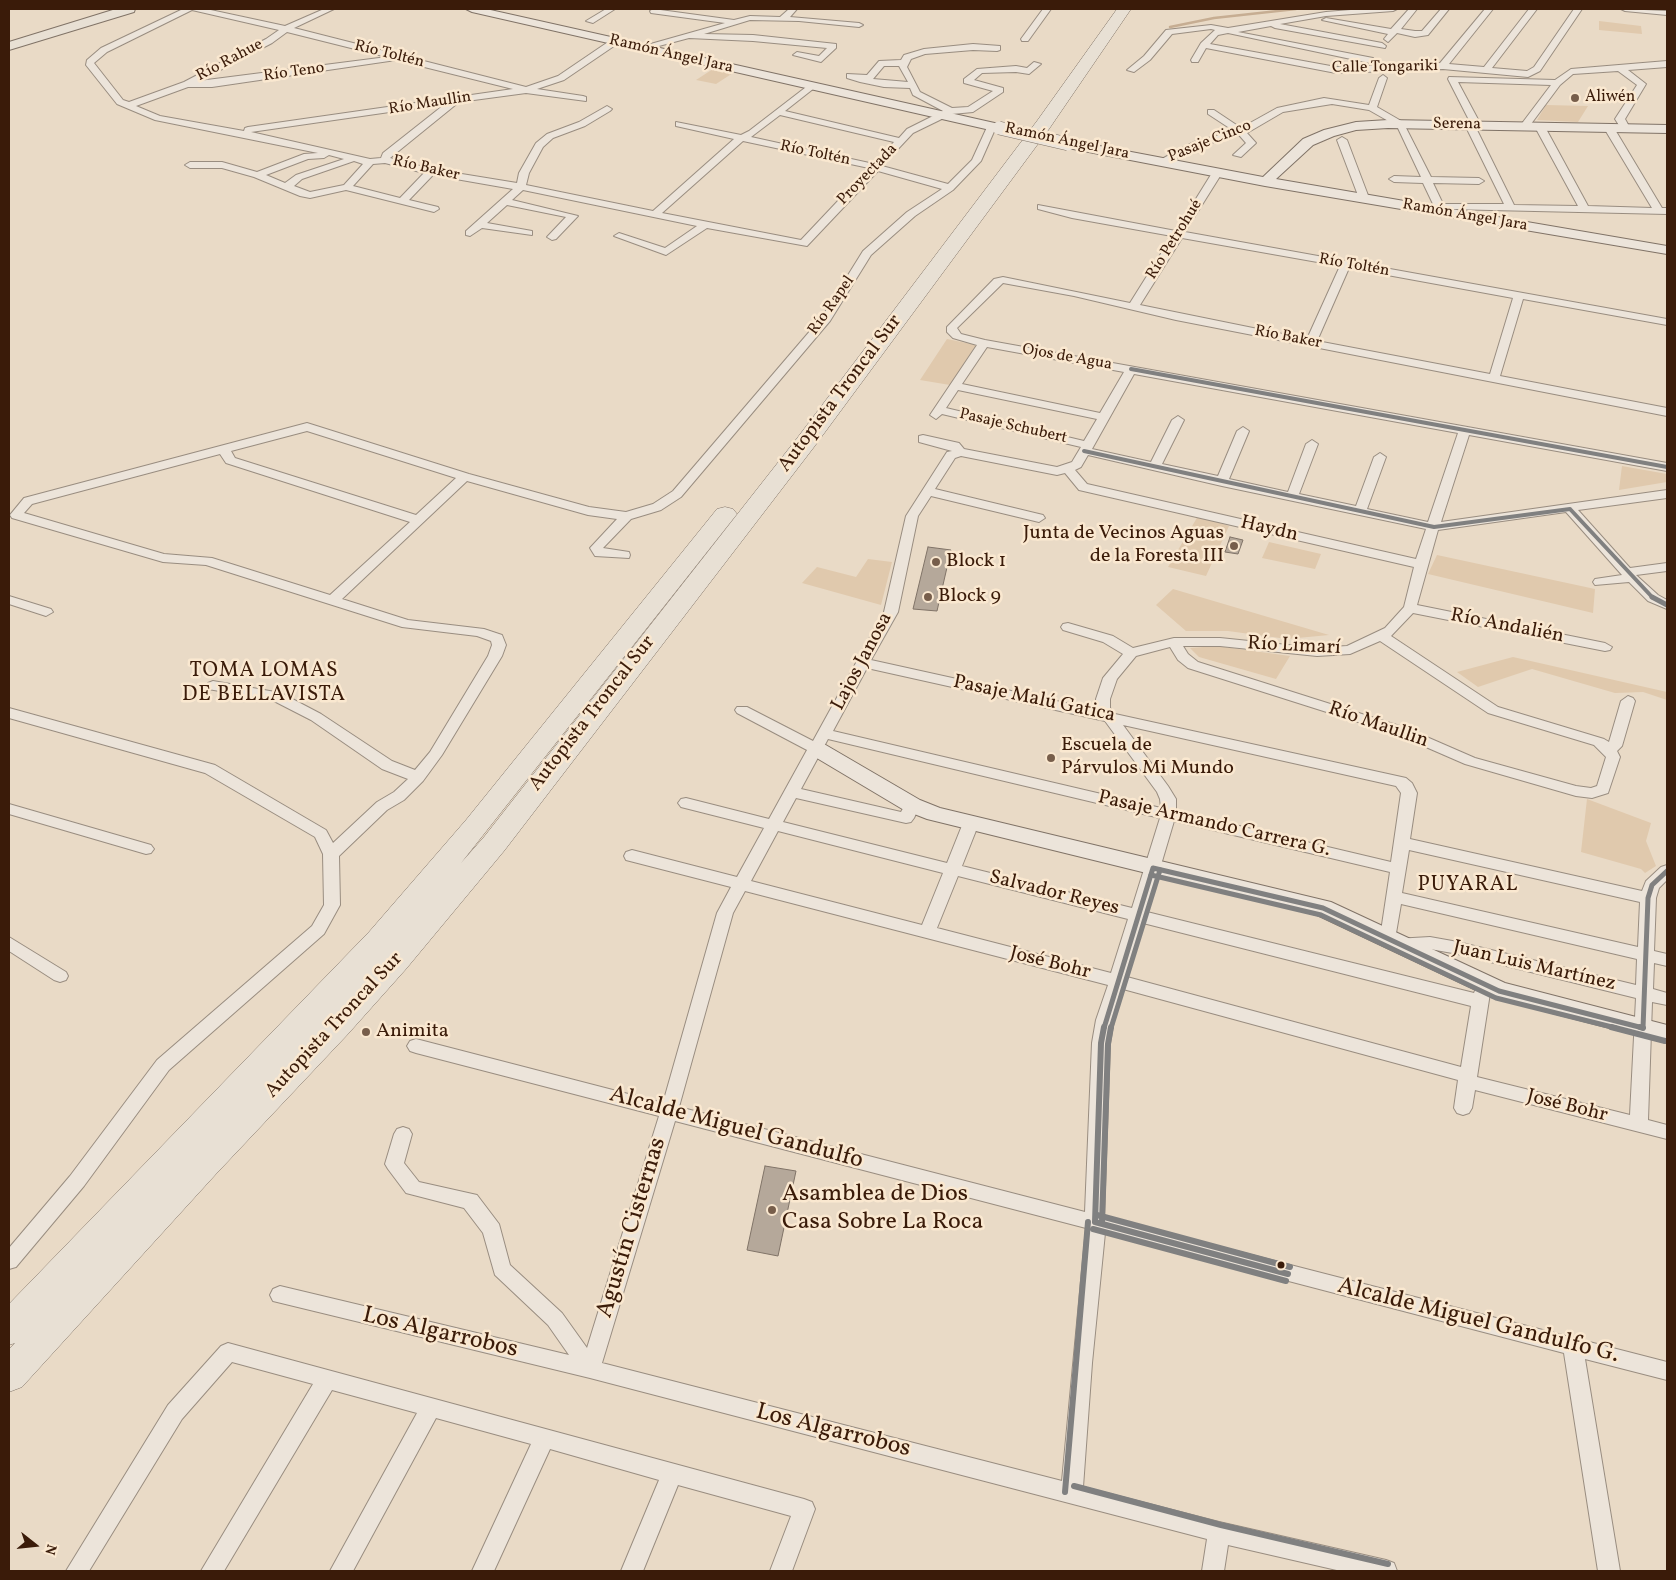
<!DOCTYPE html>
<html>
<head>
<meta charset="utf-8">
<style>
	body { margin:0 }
	#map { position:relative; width:1676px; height:1580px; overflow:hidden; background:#e9dac6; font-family:Vollkorn,serif }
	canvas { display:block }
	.frame { position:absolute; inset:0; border:10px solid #3a1b09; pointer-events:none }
	.north { position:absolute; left:10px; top:1520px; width:50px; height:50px; -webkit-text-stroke:4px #fae8d0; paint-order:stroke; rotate:106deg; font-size:14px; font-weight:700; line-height:20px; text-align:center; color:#3a1b09 }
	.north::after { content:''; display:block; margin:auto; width:18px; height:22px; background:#3a1b09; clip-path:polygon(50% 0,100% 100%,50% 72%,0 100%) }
</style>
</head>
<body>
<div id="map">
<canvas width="1676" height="1580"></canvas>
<div class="frame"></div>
<div class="north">N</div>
</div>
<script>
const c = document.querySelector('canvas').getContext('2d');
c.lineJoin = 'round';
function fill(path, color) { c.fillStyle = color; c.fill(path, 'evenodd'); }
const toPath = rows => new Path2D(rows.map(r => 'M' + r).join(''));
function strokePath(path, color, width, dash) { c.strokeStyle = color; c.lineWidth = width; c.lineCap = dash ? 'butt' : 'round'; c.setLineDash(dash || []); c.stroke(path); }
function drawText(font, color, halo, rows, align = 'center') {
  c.font = font + ' Vollkorn,serif'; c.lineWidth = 5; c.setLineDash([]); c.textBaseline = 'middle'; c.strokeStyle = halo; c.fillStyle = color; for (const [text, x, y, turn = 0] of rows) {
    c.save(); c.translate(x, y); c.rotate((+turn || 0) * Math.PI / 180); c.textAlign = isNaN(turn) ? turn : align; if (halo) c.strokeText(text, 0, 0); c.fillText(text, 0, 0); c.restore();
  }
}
fill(toPath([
	[1599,21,1641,26,1642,34,1599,30],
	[713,69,733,73,716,84,696,80],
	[1546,105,1588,106,1578,122,1537,120],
	[947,339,976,345,950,385,920,380],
	[1622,466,1667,474,1667,482,1619,490],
	[1198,516,1229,526,1206,576,1168,567],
	[1269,542,1321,554,1315,569,1262,558],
	[1437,555,1595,589,1593,613,1428,574],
	[868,559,892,562,881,605,802,583,817,567,856,577],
	[1173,589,1329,635,1287,639,1228,631,1186,631,1156,605],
	[1217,646,1290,656,1276,679,1199,657,1190,648],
	[1513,657,1667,692,1667,700,1643,692,1615,693,1532,669,1478,687,1457,672],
	[1587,799,1651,823,1646,841,1656,866,1645,873,1641,869,1581,852]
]), '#e0c9ad');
strokePath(toPath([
	[1170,27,1214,18,1296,9]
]), '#c6ad92', 2.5);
const building = toPath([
	[1230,537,1243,540,1238,554,1225,552,1230,537],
	[928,547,951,550,937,611,913,609,928,547],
	[765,1166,796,1171,778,1256,747,1250,765,1166]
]);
fill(building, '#b5a89a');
strokePath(building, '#807367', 1);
const street = toPath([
	[183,9,206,9,285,26,324,9,334,9,294,28,526,87,558,76,611,40,617,40,617,44,564,80,537,89,583,96,586,97,586,101,526,93,459,102,390,158,431,169,517,183,519,173,536,143,547,134,579,122,607,106,612,109,610,111,585,126,553,138,543,147,529,173,526,185,653,211,734,139,676,126,676,122,741,135,749,131,810,84,814,87,813,89,785,111,899,138,907,129,943,111,913,95,910,88,884,87,860,82,847,78,847,74,867,75,879,61,901,60,904,55,924,49,973,44,1000,46,1000,50,997,51,973,50,925,54,911,59,907,67,920,92,952,108,968,107,993,91,964,83,964,79,977,69,1016,66,1027,68,1034,62,1041,64,1029,74,1016,72,982,73,974,80,1003,88,1003,92,973,112,952,114,913,133,882,166,948,184,972,160,988,125,996,127,981,161,953,190,915,216,871,255,830,321,681,497,661,510,631,519,603,548,629,552,630,555,629,558,595,556,590,548,617,519,588,515,467,481,342,599,408,620,484,629,502,635,506,645,502,656,442,755,423,781,404,800,387,810,339,856,340,905,324,934,169,1070,84,1186,16,1267,9,1269,9,1248,70,1176,157,1060,312,926,324,905,323,854,315,837,205,773,9,718,9,708,215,765,326,830,333,843,377,802,394,792,408,779,382,769,311,720,272,700,208,689,206,686,208,683,213,681,281,693,321,714,392,761,415,770,430,752,488,656,492,645,491,641,477,636,402,627,206,565,163,562,12,518,10,515,24,498,307,423,469,474,589,507,626,512,653,504,673,491,822,317,863,251,907,212,942,189,878,171,807,246,707,228,666,255,614,236,619,233,665,248,697,226,523,190,512,200,578,216,556,239,552,240,547,237,566,217,507,205,487,223,532,231,532,235,482,228,470,236,466,235,466,231,513,189,433,175,409,200,438,207,439,209,434,212,346,190,310,198,300,196,254,177,222,168,190,168,185,165,190,162,222,162,257,172,304,154,318,153,155,120,117,104,86,65,87,60,101,48,183,9],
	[192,10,279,30,266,39,184,82,129,102,123,100,94,63,107,52,192,10],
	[287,32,387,57,199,81,272,43,287,32],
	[396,60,513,89,248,127,245,128,244,131,160,116,136,106,188,87,212,87,396,60],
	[884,66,899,66,908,82,873,79,884,66],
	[445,104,383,153,381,158,370,159,251,132,445,104],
	[780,115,894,142,874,164,751,137,780,115],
	[743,141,869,168,801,240,662,213,743,141],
	[329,155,344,159,296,175,285,183,266,175,308,159,324,158,329,155],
	[354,161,363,164,344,185,310,192,294,186,302,179,354,161],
	[385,163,424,173,400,198,353,186,373,164,385,163],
	[307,431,456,478,416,515,235,458,231,451,307,431],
	[220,454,226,463,410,522,330,595,212,558,164,554,24,513,32,504,220,454],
	[606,9,615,9,593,23,586,21,606,9],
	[653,9,734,20,750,16,780,17,789,9,797,9,790,17,859,23,863,25,859,27,799,21,750,20,704,34,753,35,836,44,836,48,821,62,793,55,797,52,819,56,827,48,753,41,689,38,640,51,640,47,725,23,651,13,650,11,653,9],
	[1043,9,1051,9,1028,41,1022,41,1021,39,1043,9],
	[1363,9,1397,9,1393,11,1326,16,1280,24,1382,43,1386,46,1385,48,1275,28,1271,26,1238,32,1373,58,1374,60,1370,63,1228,33,1218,35,1210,44,1336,67,1440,63,1485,9,1493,9,1449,64,1484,67,1529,9,1537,9,1492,68,1527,71,1534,67,1574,9,1582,9,1540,71,1528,77,1443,69,1336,73,1206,48,1198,62,1192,62,1191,60,1201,43,1215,30,1211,29,1172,34,1150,60,1134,72,1127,70,1144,56,1166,30,1211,25,1228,28,1326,12,1363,9],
	[1409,9,1417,9,1401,29,1415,31,1422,31,1441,9,1449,9,1428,35,1415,37,1397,33,1388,42,1384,39,1388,34,1322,20,1326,18,1391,29,1409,9],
	[1621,9,1667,11,1667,15,1625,11,1621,9],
	[1667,61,1667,67,1628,70,1646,84,1625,119,1630,128,1625,131,1622,130,1615,119,1637,85,1618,71,1573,74,1560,85,1528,128,1525,129,1520,126,1551,85,1458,82,1481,125,1476,128,1514,205,1578,206,1535,127,1540,124,1545,127,1588,206,1652,208,1604,128,1609,125,1614,128,1662,208,1667,208,1667,214,1447,209,1441,213,1433,213,1433,204,1423,183,1394,182,1389,179,1394,176,1421,177,1397,126,1369,110,1332,104,1283,112,1247,133,1256,143,1241,157,1233,155,1246,143,1239,135,1200,146,1164,164,1156,162,1194,142,1234,131,1208,114,1208,110,1214,110,1241,128,1277,108,1324,98,1369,105,1379,78,1383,75,1387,78,1377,107,1403,122,1431,177,1479,178,1484,181,1479,184,1433,183,1443,204,1504,204,1465,125,1470,122,1448,79,1449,77,1555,80,1571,69,1667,61],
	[1342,137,1347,140,1369,198,1367,200,1359,198,1337,140,1342,137],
	[1217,170,1222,173,1185,232,1667,319,1667,325,1523,299,1500,376,1667,408,1667,416,1176,320,1074,296,1003,283,957,328,961,334,985,340,1667,463,1667,471,1469,435,1441,522,1667,490,1667,498,1578,510,1630,568,1667,563,1667,571,1636,575,1658,595,1667,600,1667,609,1648,601,1629,582,1595,585,1593,582,1595,579,1622,575,1566,512,1438,530,1417,605,1605,643,1612,647,1610,650,1605,651,1413,613,1391,636,1498,707,1604,739,1609,742,1621,701,1628,696,1633,698,1635,701,1622,746,1617,751,1620,757,1608,793,1592,798,1576,796,1465,764,1396,734,1188,668,1178,660,1170,647,1136,656,1117,679,1110,699,1110,708,1115,714,1406,778,1412,783,1417,793,1410,839,1642,891,1646,881,1661,867,1667,865,1667,880,1659,888,1656,898,1654,951,1667,954,1667,966,1654,963,1653,989,1667,993,1667,1005,1652,1002,1648,1120,1667,1125,1667,1139,1475,1090,1472,1108,1469,1113,1463,1115,1457,1113,1454,1108,1458,1080,1123,989,1114,1020,1110,1043,1104,1217,1667,1362,1667,1380,1585,1359,1620,1571,1598,1571,1564,1353,1105,1233,1092,1363,1083,1487,1219,1522,1386,1560,1394,1563,1397,1571,1341,1571,1228,1545,1224,1571,1202,1571,1207,1539,590,1378,273,1301,270,1295,273,1289,280,1286,569,1355,548,1325,495,1275,483,1233,464,1208,406,1193,388,1169,385,1164,394,1134,397,1129,403,1127,409,1129,412,1134,404,1163,419,1182,477,1195,499,1224,510,1265,562,1313,587,1348,659,1116,416,1053,410,1051,407,1046,410,1041,416,1039,663,1103,717,913,731,887,626,860,624,856,626,852,632,850,737,877,764,828,681,807,678,803,681,799,686,798,769,819,807,750,737,713,735,710,737,707,747,707,813,741,884,612,906,516,947,452,952,451,919,442,919,436,923,435,959,443,964,449,1057,467,1072,462,1081,447,942,414,936,419,930,415,977,345,953,338,947,332,947,327,994,279,1003,277,1130,303,1172,236,1072,218,1038,209,1038,205,1176,231,1212,173,1217,170],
	[1182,238,1340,266,1307,339,1140,305,1182,238],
	[1349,268,1513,298,1490,374,1317,341,1349,268],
	[987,347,1124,372,1100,413,962,384,987,347],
	[1134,374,1458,433,1428,522,1367,509,1386,457,1380,453,1374,457,1356,506,1299,494,1318,444,1312,440,1306,444,1288,492,1229,479,1249,431,1243,427,1237,431,1218,476,1162,464,1184,420,1178,416,1172,420,1151,462,1092,449,1134,374],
	[958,390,1097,419,1084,441,946,408,958,390],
	[1088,455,1222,486,1426,529,1416,559,1087,484,1075,470,1081,467,1088,455],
	[961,456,1057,475,1065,473,1079,490,1414,567,1404,607,1385,628,1347,646,1317,648,1220,638,1174,638,1133,648,1113,636,1068,623,1063,624,1061,627,1063,630,1103,642,1123,654,1103,678,1096,699,1097,710,871,660,898,612,918,516,931,496,1039,522,1045,518,1043,515,935,489,955,458,961,456],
	[1380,641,1488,713,1594,745,1606,757,1597,786,1591,788,1576,786,1475,758,1406,728,1198,662,1188,654,1183,646,1220,646,1317,656,1350,654,1380,641],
	[867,668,1105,721,1157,792,1160,799,1161,808,833,731,867,668],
	[1123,725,1396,786,1401,793,1391,862,1176,811,1176,799,1168,786,1123,725],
	[828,739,1160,818,1132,908,962,866,979,823,976,819,971,818,966,819,963,823,947,863,783,822,796,798,906,823,911,822,914,818,920,805,917,801,912,800,907,801,901,812,801,789,828,739],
	[1174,821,1390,872,1380,938,1382,942,1393,943,1394,948,1430,949,1458,954,1636,998,1630,1115,1477,1077,1490,993,1488,988,1482,987,1476,988,1474,993,1147,912,1174,821],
	[778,831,943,873,922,925,751,881,778,831],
	[1409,850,1640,902,1638,947,1402,893,1409,850],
	[958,876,1128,919,1111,973,937,928,958,876],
	[745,891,1108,985,1096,1020,1092,1043,1085,1212,679,1107,733,913,745,891],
	[1401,904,1637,959,1636,985,1458,942,1430,937,1395,939,1401,904],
	[1143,923,1471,1006,1461,1067,1127,977,1143,923],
	[675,1121,1086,1228,1062,1481,602,1363,675,1121],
	[9,596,51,609,53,612,46,616,9,604,9,596],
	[9,804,151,845,154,849,151,853,146,854,9,814,9,804],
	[9,937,66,972,68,976,66,980,60,982,54,980,9,951,9,937],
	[228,1343,804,1499,812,1502,815,1509,792,1571,770,1571,791,1516,678,1485,643,1571,621,1571,659,1480,550,1449,494,1571,472,1571,531,1444,436,1418,353,1571,330,1571,417,1413,332,1390,224,1571,201,1571,313,1384,232,1362,182,1419,89,1571,66,1571,168,1405,221,1346,228,1343]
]);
const secondary = toPath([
	[466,9,486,9,999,124,1006,128,999,132,472,12,466,9],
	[1388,120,1667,125,1667,133,1388,128,1356,130,1334,136,1313,145,1276,179,1667,246,1667,254,1265,186,1068,148,1061,144,1068,140,1263,177,1303,139,1324,130,1356,122,1388,120],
	[817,742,824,744,920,800,940,808,1331,902,1505,983,1667,1025,1667,1043,1491,997,1317,915,927,819,904,810,810,754,807,749,810,744,817,742]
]);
const primary = toPath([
	[116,9,135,9,134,12,9,50,9,42,116,9]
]);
const highway = toPath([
	[1117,9,1131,9,1049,129,814,447,504,851,406,969,348,1034,216,1174,22,1387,9,1392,9,1349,15,1343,9,1345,9,1304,369,932,466,820,717,509,725,507,733,509,737,514,733,519,461,863,484,837,798,437,1037,121,1117,9]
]);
strokePath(street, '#998d80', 2);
strokePath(secondary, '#807367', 2);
strokePath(primary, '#807367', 2);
strokePath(highway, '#807367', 1);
fill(street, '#ece4da');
fill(secondary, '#ece4da');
fill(primary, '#e8e0d4');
fill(highway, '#e8e0d4');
const secondaryBridge = toPath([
	[999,128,1068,144]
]);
strokePath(secondaryBridge, '#807367', 14, []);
strokePath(secondaryBridge, '#ece4da', 13);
strokePath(toPath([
	[1131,369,1667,467],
	[1084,451,1434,527,1570,509],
	[1570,509,1653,598]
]), '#808080', 4);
strokePath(toPath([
	[1652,597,1667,605],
	[1153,868,1323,908,1499,991,1643,1028],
	[1104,1028,1153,868],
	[1643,1028,1648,898,1652,885,1667,871]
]), '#808080', 5);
strokePath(toPath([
	[1640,1027,1643,1028],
	[1095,1222,1101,1043,1104,1027],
	[1095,1222,1288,1274]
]), '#808080', 6);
strokePath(toPath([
	[1151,875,1321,915,1496,998,1616,1028],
	[1111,1028,1160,870]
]), '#808080', 5);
strokePath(toPath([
	[1611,1027,1665,1041],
	[1102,1222,1108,1044,1111,1027],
	[1093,1229,1286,1281]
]), '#808080', 6);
strokePath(toPath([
	[1097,1215,1290,1267],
	[1074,1486,1221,1525,1388,1564],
	[1065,1492,1088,1222]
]), '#808080', 6);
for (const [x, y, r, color] of [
	[1575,98,5,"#775e4b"],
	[1234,546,5,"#775e4b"],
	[936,562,5,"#775e4b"],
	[928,597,5,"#775e4b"],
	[1051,758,5,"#775e4b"],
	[366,1032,5,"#775e4b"],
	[772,1210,5,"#775e4b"],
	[1281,1265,4.5,"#3a1b09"]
]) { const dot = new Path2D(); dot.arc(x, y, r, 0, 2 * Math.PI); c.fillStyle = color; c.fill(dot); strokePath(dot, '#fae8d0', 2); }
drawText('16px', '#3a1b09', '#fae8d0', [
	["Río Toltén",389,55,14],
	["Ramón Ángel Jara",671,55,13],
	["Río Rahue",230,61,-28],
	["Calle Tongariki",1385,68,-1],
	["Río Teno",294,73,-8],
	["Río Maullin",430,104,-9],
	["Serena",1457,125,1],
	["Ramón Ángel Jara",1067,142,12],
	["Pasaje Cinco",1210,142,-22],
	["Río Toltén",815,154,12],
	["Río Baker",426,169,13],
	["Proyectada",868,175,-46],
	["Ramón Ángel Jara",1465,216,10],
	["Río Petrohué",1175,240,-58],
	["Río Toltén",1354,266,10],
	["Río Rapel",832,306,-55],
	["Río Baker",1288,338,11],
	["Ojos de Agua",1067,358,10],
	["Pasaje Schubert",1013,427,13]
]);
drawText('16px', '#3a1b09', '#fae8d0', [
	["Aliwén",1585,98]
], 'left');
drawText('20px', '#3a1b09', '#fae8d0', [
	["Autopista Troncal Sur",841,394,-53],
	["Haydn",1269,530,13],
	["Río Andalién",1507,627,11],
	["Río Limarí",1294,647,3],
	["Lajos Janosa",863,662,-62],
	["Pasaje Malú Gatica",1034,700,12],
	["Autopista Troncal Sur",593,714,-52],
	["Río Maullin",1378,726,19],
	["Pasaje Armando Carrera G.",1214,825,13],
	["Salvador Reyes",1054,894,14],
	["José Bohr",1050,964,14],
	["Juan Luis Martínez",1534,967,13],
	["Autopista Troncal Sur",335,1026,-47],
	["José Bohr",1567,1107,14]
]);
drawText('20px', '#3a1b09', '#fae8d0', [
	["Junta de Vecinos Aguas",1224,534,"right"],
	["de la Foresta III",1224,557,"right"],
	["Block 1",946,562],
	["Block 9",938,597],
	["Escuela de",1061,746],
	["Párvulos Mi Mundo",1061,769],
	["Animita",376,1032]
], 'left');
c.letterSpacing = '1px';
drawText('21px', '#3a1b09', '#fae8d0', [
	["TOMA LOMAS",264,672],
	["DE BELLAVISTA",264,696],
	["PUYARAL",1468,886]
]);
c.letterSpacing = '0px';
drawText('24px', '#3a1b09', '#fae8d0', [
	["Alcalde Miguel Gandulfo",736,1129,15],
	["Agustín Cisternas",633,1228,-73],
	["Alcalde Miguel Gandulfo G.",1478,1322,14],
	["Los Algarrobos",440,1334,13],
	["Los Algarrobos",833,1432,14]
]);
drawText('24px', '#3a1b09', '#fae8d0', [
	["Asamblea de Dios",782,1196],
	["Casa Sobre La Roca",782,1224]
], 'left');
</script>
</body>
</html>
